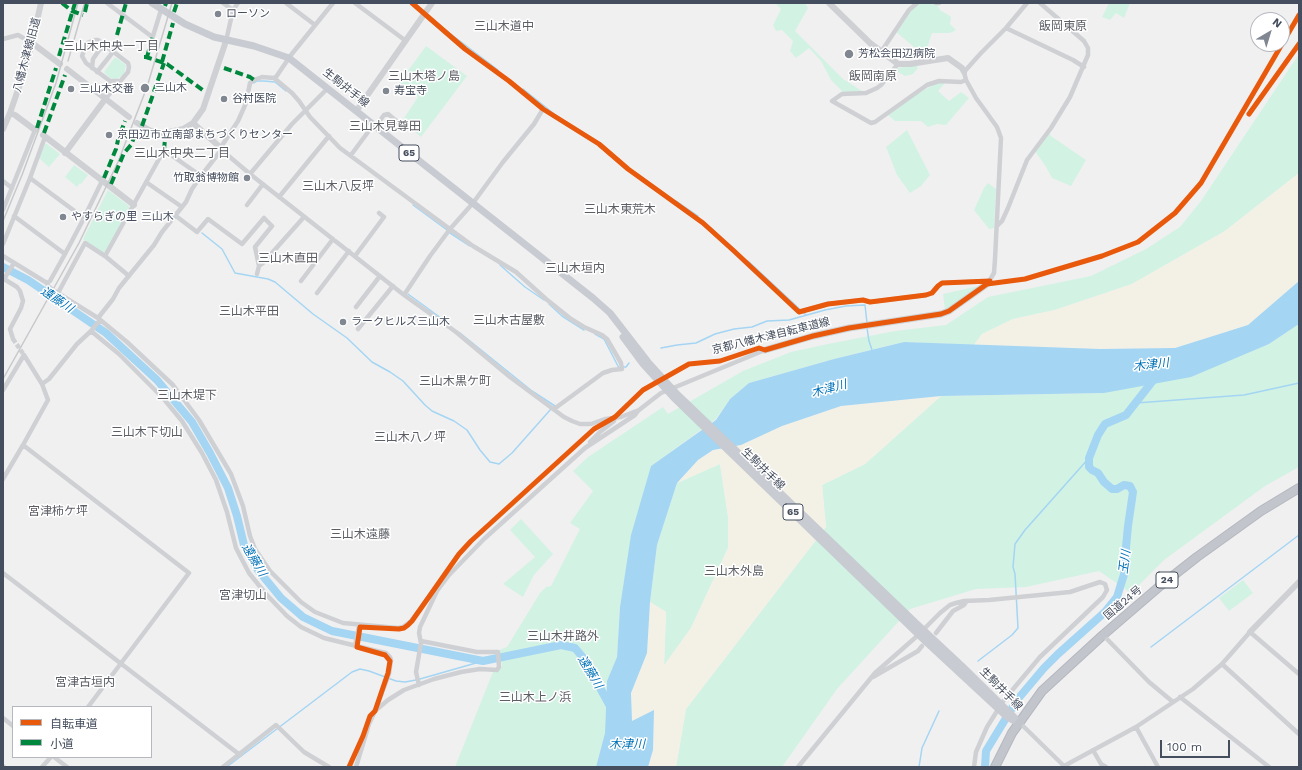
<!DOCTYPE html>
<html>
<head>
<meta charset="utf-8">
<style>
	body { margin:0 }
	#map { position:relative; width:1302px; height:770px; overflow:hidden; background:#f1f0f0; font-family:"Work Sans","Noto Sans JP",sans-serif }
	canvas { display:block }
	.frame { position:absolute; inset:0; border:4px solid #454e5e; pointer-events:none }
	.legend { position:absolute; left:12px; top:706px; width:140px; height:52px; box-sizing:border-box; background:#fff; border:1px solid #b5b8bf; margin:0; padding:5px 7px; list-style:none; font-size:12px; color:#454e5e }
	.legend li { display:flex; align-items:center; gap:8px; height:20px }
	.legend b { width:20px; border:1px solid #b5b8bf }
	.north { position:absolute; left:1250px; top:12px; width:40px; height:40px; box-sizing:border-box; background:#fff; border:1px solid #b5b8bf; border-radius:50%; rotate:38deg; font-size:11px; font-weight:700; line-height:16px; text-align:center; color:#454e5e }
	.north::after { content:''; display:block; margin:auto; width:14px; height:18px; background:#818791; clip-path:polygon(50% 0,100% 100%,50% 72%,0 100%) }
	.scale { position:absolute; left:1160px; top:740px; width:70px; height:18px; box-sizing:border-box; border:2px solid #454e5e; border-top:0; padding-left:5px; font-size:12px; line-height:14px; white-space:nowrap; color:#454e5e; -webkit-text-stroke:3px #fff; paint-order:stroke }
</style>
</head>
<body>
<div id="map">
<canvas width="1302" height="770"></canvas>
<div class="frame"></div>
<ul class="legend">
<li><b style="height:5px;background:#e8590c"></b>自転車道</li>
<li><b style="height:5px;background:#00873e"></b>小道</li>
</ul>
<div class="north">N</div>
<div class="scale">100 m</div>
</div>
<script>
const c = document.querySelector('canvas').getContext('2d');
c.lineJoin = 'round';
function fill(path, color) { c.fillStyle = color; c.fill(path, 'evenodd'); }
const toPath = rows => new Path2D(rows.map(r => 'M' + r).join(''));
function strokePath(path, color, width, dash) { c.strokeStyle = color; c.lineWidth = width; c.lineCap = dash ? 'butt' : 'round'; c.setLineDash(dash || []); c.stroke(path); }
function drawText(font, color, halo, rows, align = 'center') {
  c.font = font + ' "Work Sans","Noto Sans JP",sans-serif'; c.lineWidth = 3; c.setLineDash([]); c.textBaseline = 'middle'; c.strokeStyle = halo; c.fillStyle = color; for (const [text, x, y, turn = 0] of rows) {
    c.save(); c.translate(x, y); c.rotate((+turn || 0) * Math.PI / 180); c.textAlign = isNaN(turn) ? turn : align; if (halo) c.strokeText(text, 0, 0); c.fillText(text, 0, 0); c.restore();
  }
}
fill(toPath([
	[775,3,805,3,808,8,795,31,843,79,862,91,844,93,831,80,821,61,809,48,796,58,790,51,793,41,782,30,776,31,773,25,781,9],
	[919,3,931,3,938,6,940,10,950,16,951,17,950,24,956,30,950,33,932,33,926,52,914,47,896,32,909,13],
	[1109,3,1130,3,1124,18,1116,13,1110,20,1102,17],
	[426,46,467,76,421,137,402,121,418,97,399,83],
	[1299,54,1299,173,1225,231,1132,284,1055,310,1013,319,982,334,974,345,904,342,834,359,749,383,730,399,716,419,651,466,624,583,620,607,617,657,607,681,605,733,596,767,455,767,493,672,497,672,502,666,499,650,507,647,540,593,546,587,551,586,580,529,570,523,593,491,573,471,588,457,663,407,668,414,743,371,791,352,828,344,895,331,946,325,988,297,1091,276,1146,249,1180,227,1201,201],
	[115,57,125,64,126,66,124,74,120,77,116,79,110,78,104,72],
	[916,65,918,68,913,74,905,76,898,72,896,69,903,67],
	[938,83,945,83,938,91,949,101,961,92,969,98,946,125,937,124,928,127,921,121,895,121,888,115,912,97,933,85],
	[907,130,930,175,921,186,910,193,897,175,886,147],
	[1049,132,1051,136,1086,160,1071,186,1052,178,1046,167,1035,151],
	[45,144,47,144,60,154,49,167,39,158],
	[74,165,88,175,81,184,80,183,77,187,65,177],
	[988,183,996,189,994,228,989,229,974,210,984,188],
	[108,190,129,206,129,209,105,252,102,253,83,239],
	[983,285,945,310,943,294],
	[1299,324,1299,467,1265,486,1164,560,1131,593,1099,571,1026,587,976,589,910,609,837,689,782,767,676,767,686,709,826,527,822,485,865,464,941,396,1104,393,1269,344],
	[720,464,728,517,728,548,691,628,664,666,666,612,650,602,657,545,677,483],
	[521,519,553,554,534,575,523,597,503,584,535,557,510,530],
	[1243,580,1253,593,1229,611,1219,598]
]), '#d2f2e4');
fill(toPath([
	[1299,173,1299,281,1248,325,1175,348,1100,349,974,345,982,334,1013,319,1055,310,1132,284,1225,231],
	[941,396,865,464,822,485,826,527,686,709,676,767,648,767,653,750,654,710,632,721,631,693,647,653,650,602,666,612,664,665,691,628,728,548,728,517,720,464,677,483,698,460,713,450,741,445,782,426,841,406]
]), '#f3f1e6');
fill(toPath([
	[1299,281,1299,324,1269,344,1191,377,1104,393,941,396,841,406,782,426,741,445,713,450,698,460,677,483,657,545,650,602,647,653,631,693,632,721,654,710,653,750,648,767,596,767,605,733,607,681,617,657,620,607,631,535,651,466,716,420,730,399,749,383,834,359,904,342,1100,349,1175,348,1248,325]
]), '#a4d5f3');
strokePath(toPath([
	[448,32,498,70],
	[254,83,257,81,264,81,275,82,286,91],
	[523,89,553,113],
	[676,201,698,216],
	[413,205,447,230],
	[202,233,222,249,235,273,268,279,275,282,313,314,347,338,372,362,390,372,403,381,425,405,432,411,454,421,467,430,480,450,490,462,499,464],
	[450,233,470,246],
	[748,261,806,315],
	[500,265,525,287,544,300],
	[408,294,445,321],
	[549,304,562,316,584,330],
	[867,328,869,341,872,350],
	[460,333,532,391,555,406],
	[595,334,604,339,619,368],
	[661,348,677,345,696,343,715,334,734,329,752,327,767,321,789,320,825,310,846,306,865,305,867,323],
	[622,367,626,367,629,363],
	[1136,403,1244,395,1299,383],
	[499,464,512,453,551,409],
	[1151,647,1299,535],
	[978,661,1012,635,1018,628,1015,574,1013,567,1015,544,1025,530,1089,458],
	[420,679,483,661],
	[228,766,352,672,360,669,369,671,396,681,405,682,416,680],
	[919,767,922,748,939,711]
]), '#a4d5f3', 1.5);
strokePath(toPath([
	[3,267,28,280,106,333,157,380,192,422,210,453,228,488,237,516,244,545,258,570,281,598,303,617,332,631,483,661,561,645,575,648,585,660,611,708],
	[985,767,986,751,1017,700,1044,668,1058,654,1105,612,1117,597,1126,568,1126,547,1128,526,1133,492,1130,486,1124,485,1117,489,1112,489,1104,482,1098,473,1092,470,1089,467,1089,458,1098,435,1105,424,1126,415,1155,378]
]), '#a4d5f3', 8);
strokePath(toPath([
	[13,339,24,355]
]), '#cfd0d3', 4.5, [4.5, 2]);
const trunk = toPath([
	[995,767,1012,733,1042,691,1103,635,1160,586,1197,557,1261,511,1299,488]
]);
strokePath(trunk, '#b4b7c0', 10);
strokePath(toPath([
	[107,3,151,36,153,36,161,10],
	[223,3,233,10],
	[286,3,315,25],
	[355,3,406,41],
	[412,3,465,49,509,81,543,109,599,144,628,169,703,223,734,251,799,312,828,304,863,300,870,302,926,295,932,293,938,286,942,283,990,281],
	[936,3,939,3],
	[1006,28,1073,60,1084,67],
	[3,39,18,35,32,43],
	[226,41,233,10,238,3],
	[881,52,909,10,917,3],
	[898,64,881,85,877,88,866,93,842,94,832,101,871,123,875,122,927,85,939,81,961,82,966,80],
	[92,68,93,59,100,49,106,47],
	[97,72,113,52],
	[274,78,292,93,299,101,310,117,340,148,473,246,516,272,546,299,571,319,584,327,602,335,607,339,621,363,622,369,612,370,603,373,554,409],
	[106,97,110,81],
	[106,98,128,72,129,67,128,63,98,40,95,40,87,43,82,56,86,63,110,81,120,81],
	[376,126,384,115,388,114,399,123],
	[45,137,30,178,84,218,65,254,50,281,47,283],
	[222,149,224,152,250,174,404,295,456,332,510,377,564,417,572,421,580,424,591,424,605,419,621,417,639,410,661,393,765,350],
	[351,155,374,124],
	[250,174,292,124,328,88],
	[3,181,12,188],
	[146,182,182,207],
	[279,197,329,136],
	[247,205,263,184],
	[3,210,35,130],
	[14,216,65,254],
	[176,216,197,232,208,219,242,244,264,218,272,226,255,247,259,266,257,274],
	[84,218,102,181],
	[997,226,1002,221,1008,208,1027,160,1051,128,1070,97,1088,55,1088,48,1084,41,1040,3],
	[3,244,30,178],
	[3,256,47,283,48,286,53,290,98,318,127,342,173,385,199,420,231,474,243,506,250,536,255,549,270,571,301,602,315,612,343,623,398,628,403,627,411,621,428,598,437,591],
	[355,256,384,217,379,213],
	[259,266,263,263,304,217],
	[129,276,105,256,164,150,201,176,222,149,223,144,238,121,246,103,250,83,254,80,262,77,274,78,276,77,291,55,333,3],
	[301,281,333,239],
	[988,283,994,273,995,259,1001,138,997,127,976,98,966,80,964,72,981,53,1006,28,1027,3],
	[58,293,85,243,105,256],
	[317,293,349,251],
	[404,295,430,256,450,229,473,203,503,162,534,124,543,109],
	[356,307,380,276],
	[98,318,113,299,119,288,154,245,162,232,186,202,192,189,201,176],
	[358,329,393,286],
	[91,331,119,354,163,398,182,421,202,453,216,480,227,512,236,548,249,573,266,594,287,616,301,627,324,638,377,651,386,653,390,657,391,660,389,674,375,711],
	[13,339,10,329,21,308,23,301,20,291,17,287,4,279,14,263],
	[42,384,49,379,77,344,91,331,100,320],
	[3,390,24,355,42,384,48,400,23,445,189,573,88,707],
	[590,442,600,432,614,421,615,417],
	[3,479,23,445],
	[3,573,240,755],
	[936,633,953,611,964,605,967,601],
	[1103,635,1149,682,1173,702],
	[355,646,359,626],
	[1222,664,1299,734],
	[873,677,918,651,922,646],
	[419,685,416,672,421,643,419,633,420,627,437,591,449,575,484,539,585,448,635,415,638,411],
	[1180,697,1269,767],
	[3,718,13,726],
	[1019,722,1064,766,1136,727,1158,767],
	[1136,727,1193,689,1222,664,1250,632,1299,674],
	[1093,750,1101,764,1106,767],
	[54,757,67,767],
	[3,766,4,767],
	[42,767,51,757],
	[223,767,276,725,304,752,329,767],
	[356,767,369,724,375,711,388,700,404,690,434,679,461,672,480,669,497,670,499,667,498,652,477,652,421,641],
	[798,767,875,673,916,637,940,613,950,605,956,603,964,601,989,600,1070,592,1100,582,1105,584,1107,590,1103,597,1040,657,1004,700,987,727,976,752,974,767]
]), '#ced0d4', 4.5);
strokePath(toPath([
	[829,3,870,43,898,64,910,64,948,58,962,68,964,72],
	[32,43,60,64],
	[67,69,129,117],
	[357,110,432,3],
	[10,113,15,115,35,130],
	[137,123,151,131,164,133,183,129,193,123,203,109,226,41],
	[193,123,222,149],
	[3,129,10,113,21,81,32,43,41,3],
	[43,135,134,205],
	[65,153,106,98],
	[1250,632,1299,582]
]), '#ced0d4', 6);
strokePath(toPath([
	[765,350,813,336,849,328,941,314,949,311,987,284]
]), '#ced1d5', 7);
strokePath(toPath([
	[152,3,185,24,214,37,254,46,289,58,593,298,610,313,648,362,677,394,917,624,962,666,1019,722],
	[623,337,643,364,673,397,924,640,1007,717,1015,721]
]), '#c8cbd1', 7);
strokePath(trunk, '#c2c6cc', 8);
strokePath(toPath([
	[68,61,84,5],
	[3,221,22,175,56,83,78,3],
	[3,379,79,243,118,162,147,87,172,3]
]), '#c6c8cb', 1.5);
strokePath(toPath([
	[62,3,72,11,83,15],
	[165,6,166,3],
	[85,12,87,3],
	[174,12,177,3],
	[117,35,126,3],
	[59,56,75,3],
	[144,57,146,57,167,64,204,91],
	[147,57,153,36],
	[162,62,173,23],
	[224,68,250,77,254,80],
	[142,126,164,63],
	[37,128,56,68],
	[44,133,65,75],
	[164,150,165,139],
	[104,178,116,149,118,140,125,121],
	[111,184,124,153,131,145,137,130]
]), '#00873e', 4, [8, 4]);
strokePath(toPath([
	[412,3,465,49,509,81,543,109,599,144,628,169,703,223,734,251,799,312,828,304,863,300,870,302,926,295,932,293,938,286,942,283,990,281],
	[1249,114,1299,44],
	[349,767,363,736,370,716,375,711,388,673,390,661,385,655,357,647,360,627,399,629,404,628,408,625,412,621,459,554,471,541,594,429,615,417,643,390,689,364,720,361,759,348,765,350,813,336,849,328,941,314,949,311,987,284,1025,279,1102,256,1138,242,1175,213,1201,183,1299,15]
]), '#e8590c', 5);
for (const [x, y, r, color] of [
	[218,14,4,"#818791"],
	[849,54,5,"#818791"],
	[145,88,5,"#818791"],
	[71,89,4,"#818791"],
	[386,91,4,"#818791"],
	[224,99,4,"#818791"],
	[109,135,4,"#818791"],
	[247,178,4,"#818791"],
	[63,217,4,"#818791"],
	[343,322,4,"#818791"]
]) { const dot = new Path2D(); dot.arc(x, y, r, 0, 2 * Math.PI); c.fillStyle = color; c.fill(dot); strokePath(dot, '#fff', 1.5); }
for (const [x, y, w] of [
	[409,153,20],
	[793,512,20],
	[1167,580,22]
]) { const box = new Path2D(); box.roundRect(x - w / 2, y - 8, w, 16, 3); c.fillStyle = '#fff'; c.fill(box); strokePath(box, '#454e5e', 1); }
drawText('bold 10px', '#454e5e', null, [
	["65",409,153],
	["65",793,512],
	["24",1167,580]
]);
drawText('11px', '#454e5e', '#fff', [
	["ローソン",226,14],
	["芳松会田辺病院",858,54],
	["三山木",154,88],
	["三山木交番",79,89],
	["寿宝寺",394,91],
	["谷村医院",232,99],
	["京田辺市立南部まちづくりセンター",117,135],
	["竹取翁博物館",239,178,"right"],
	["やすらぎの里 三山木",71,217],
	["ラークヒルズ三山木",351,322]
], 'left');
drawText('11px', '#454e5e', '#fff', [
	["八幡木津線旧道",27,55,-75],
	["生駒井手線",346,88,38],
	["京都八幡木津自転車道線",771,336,-14],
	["生駒井手線",763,469,44],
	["国道24号",1123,603,-40],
	["生駒井手線",1001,689,45]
]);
drawText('12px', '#5b5e65', '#fff', [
	["三山木道中",504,26],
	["飯岡東原",1063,26],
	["三山木中央一丁目",111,46],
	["三山木塔ノ島",424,76],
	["飯岡南原",873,76],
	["三山木見尊田",385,126],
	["三山木中央二丁目",182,153],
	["三山木八反坪",338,186],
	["三山木東荒木",620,209],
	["三山木直田",288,258],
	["三山木垣内",575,268],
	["三山木平田",249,311],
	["三山木古屋敷",509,320],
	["三山木黒ケ町",455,381],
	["三山木堤下",187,395],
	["三山木下切山",147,432],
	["三山木八ノ坪",410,437],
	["宮津柿ケ坪",58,511],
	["三山木遠藤",360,534],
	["三山木外島",734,571],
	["宮津切山",243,595],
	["三山木井路外",563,636],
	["宮津古垣内",85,682],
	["三山木上ノ浜",535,697]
]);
drawText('italic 12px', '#0071b7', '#fff', [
	["遠藤川",57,300,34],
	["木津川",1151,365,-6],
	["木津川",829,389,-15],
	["遠藤川",254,560,59],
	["玉川",1125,562,-83],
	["遠藤川",590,672,59],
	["木津川",627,744]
]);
</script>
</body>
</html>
